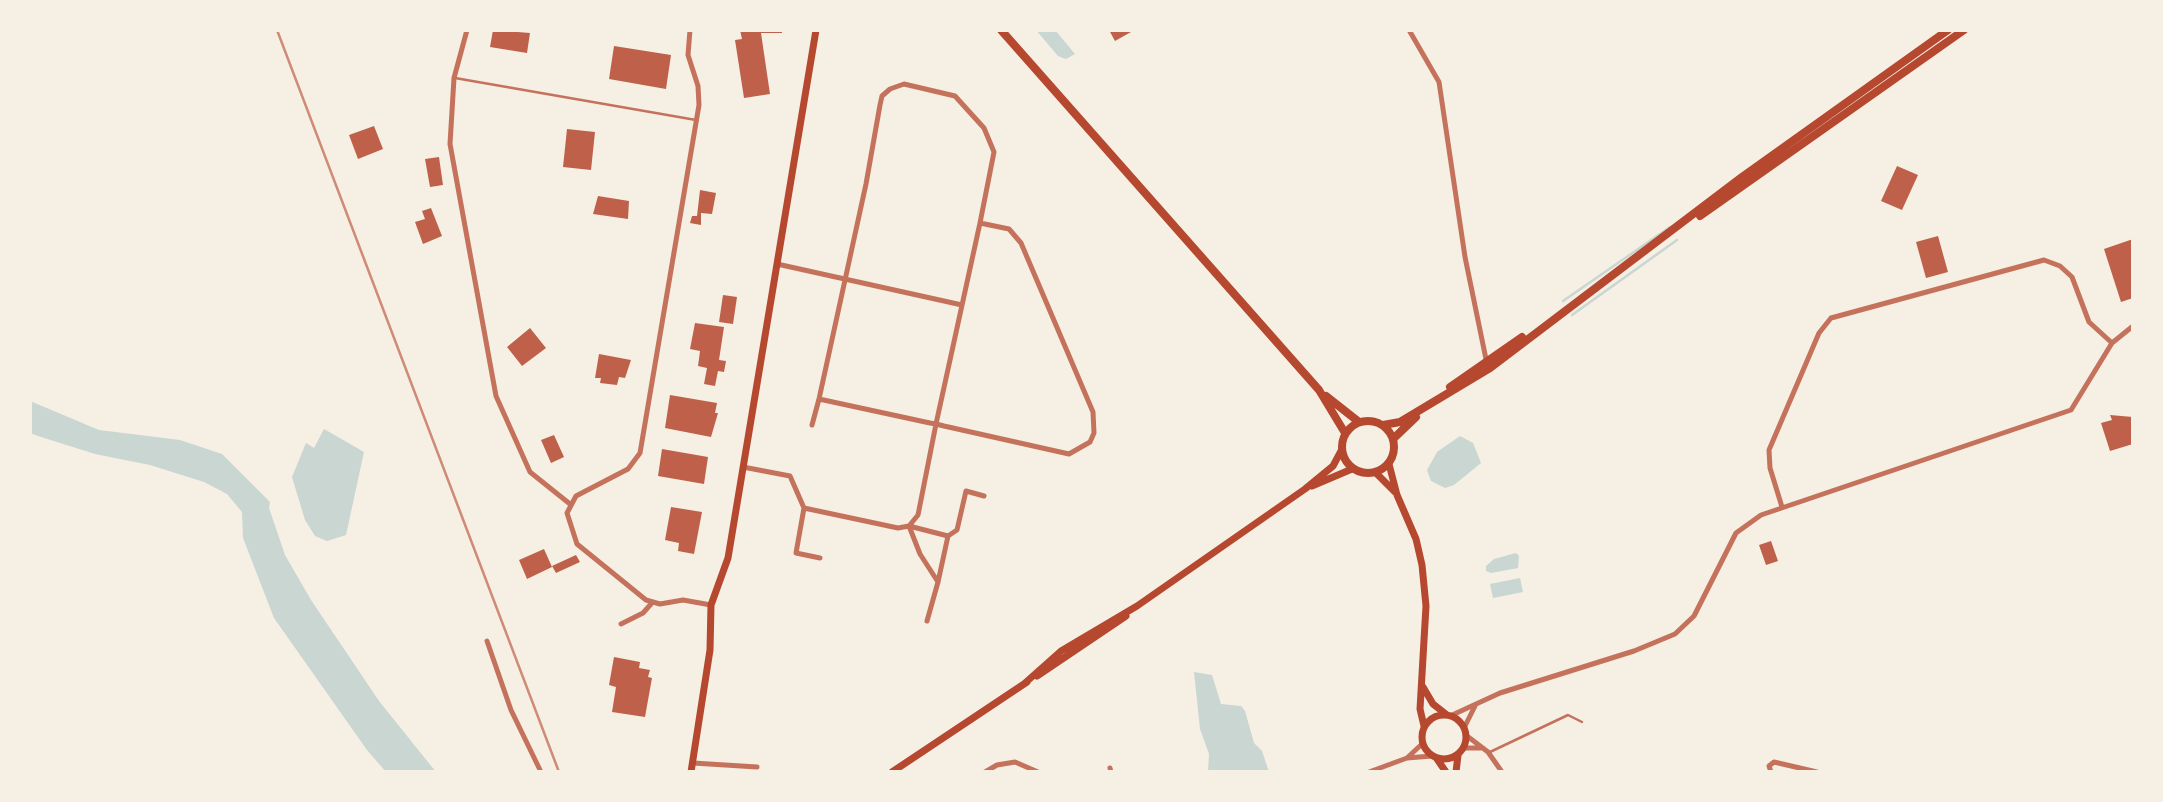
<!DOCTYPE html>
<html>
<head>
<meta charset="utf-8">
<style>
	body { margin:0 }
	#map { position:relative; width:2163px; height:802px; overflow:hidden; background:#f6efe4; font-family:Arial,sans-serif }
	canvas { display:block }
	.frame { position:absolute; inset:0; border:32px solid #f6efe4; pointer-events:none }
</style>
</head>
<body>
<div id="map">
<canvas width="2163" height="802"></canvas>
<div class="frame"></div>
</div>
<script>
const c = document.querySelector('canvas').getContext('2d');
c.lineJoin = 'round';
function fill(path, color) { c.fillStyle = color; c.fill(path, 'evenodd'); }
const toPath = rows => new Path2D(rows.map(r => 'M' + r).join(''));
function strokePath(path, color, width, dash) { c.strokeStyle = color; c.lineWidth = width; c.lineCap = dash ? 'butt' : 'round'; c.setLineDash(dash || []); c.stroke(path); }
fill(toPath([
	[1036,30,1055,30,1075,54,1066,59,1058,56],
	[30,401,99,430,180,440,222,454,270,502,269,508,285,555,311,600,379,701,436,772,386,772,367,750,274,618,243,538,242,512,227,494,204,482,150,465,95,454,38,436,30,433],
	[324,429,364,452,346,535,327,541,315,536,305,520,292,477,306,443,314,448],
	[1460,436,1473,443,1481,463,1454,485,1445,488,1431,481,1427,470,1437,452],
	[1516,553,1519,556,1518,568,1491,573,1486,571,1486,566,1494,559],
	[1520,578,1523,592,1493,598,1490,584],
	[1194,672,1212,675,1221,704,1241,706,1245,711,1254,743,1262,751,1269,772,1208,772,1209,754,1200,729]
]), '#c9d6d2');
strokePath(toPath([
	[1563,301,1670,227],
	[1572,315,1677,240]
]), '#c9d6d2', 2.5);
fill(toPath([
	[493,30,530,33,527,53,490,47],
	[740,30,782,30,782,33,761,33,770,94,744,98,735,40,742,39],
	[1109,30,1129,30,1131,32,1115,41],
	[614,46,671,55,666,89,609,79],
	[374,126,383,149,358,159,349,135],
	[567,129,595,132,591,170,563,167],
	[439,157,443,185,430,187,425,159],
	[1897,166,1918,175,1902,210,1881,201],
	[700,190,716,193,712,214,701,213,701,225,690,223,692,216,697,216],
	[598,196,629,201,628,219,593,214],
	[431,208,442,236,423,244,415,222,425,219,422,211],
	[1938,236,1948,272,1926,278,1916,242],
	[2133,239,2133,298,2121,302,2104,249],
	[723,295,737,297,733,324,719,322],
	[695,323,724,327,719,360,726,361,724,372,718,371,715,386,704,384,707,368,698,366,700,351,690,349],
	[530,328,546,348,522,366,507,347],
	[599,354,631,360,625,378,619,377,617,385,600,383,601,378,595,378],
	[670,395,717,403,715,413,718,413,711,437,665,428],
	[2110,415,2133,417,2133,444,2110,451,2101,423,2112,420],
	[554,435,564,457,551,463,541,440],
	[662,449,708,457,704,484,658,476],
	[671,507,702,512,694,554,678,551,679,543,665,540],
	[1771,541,1778,561,1766,565,1759,545],
	[544,549,552,567,527,579,519,560],
	[576,555,580,562,556,573,552,566],
	[614,657,640,662,639,668,650,670,648,677,652,678,645,717,612,712,616,687,609,685]
]), '#bf614a');
strokePath(toPath([
	[455,78,696,120],
	[1490,752,1568,715,1582,722]
]), '#c5725c', 2.5);
strokePath(toPath([
	[467,30,454,78,450,144,496,396,530,472,570,504],
	[690,30,688,55,698,86,699,105,640,453,628,469,576,496,567,513,577,544,646,600,660,604,683,600,711,605],
	[1409,30,1439,82,1465,257,1487,364],
	[777,264,962,305],
	[812,425,819,399],
	[743,467,790,476,804,508,898,528,909,526,918,515,936,424,980,223,994,152,984,128,955,96,904,84,890,89,882,96,880,105,866,184,819,399,930,423,936,424,944,426,1069,454,1090,442,1094,433,1093,412,1021,243,1009,229,980,223],
	[1782,507,1770,468,1769,450,1819,333,1831,318,2044,260,2060,266,2072,277,2089,322,2112,343],
	[804,508,796,553,820,558],
	[948,536,957,530,966,491,984,496],
	[927,621,938,582,948,536,909,526,920,554,938,582],
	[621,624,643,613,651,604],
	[487,641,511,710,541,772],
	[1450,716,1500,693,1634,651,1675,634,1694,616,1736,533,1761,515,2071,410,2112,343,2133,326],
	[1464,728,1475,706],
	[1467,736,1488,752,1502,772],
	[1463,748,1483,748],
	[1407,758,1422,744],
	[693,763,757,767],
	[1110,768,1111,772],
	[985,772,997,765,1015,762,1038,772],
	[1369,772,1407,758,1432,756],
	[1771,772,1769,766,1774,762,1817,772]
]), '#c5725c', 5);
strokePath(toPath([
	[1389,464,1397,495,1416,539,1422,565,1426,606,1420,709,1424,726],
	[1376,473,1395,492],
	[1312,486,1352,469],
	[1037,676,1126,616],
	[1025,683,1061,651,1137,606,1305,489,1333,466,1341,451],
	[1423,687,1433,704,1447,715],
	'1422 737a22 22 0 1 1 44 0a22 22 0 1 1-44 0Z',
	[1437,759,1446,772],
	[691,772,710,650,711,605,728,558,816,30],
	[892,772,1027,682],
	[1456,772,1458,755]
]), '#b5482f', 7);
strokePath(toPath([
	[1001,30,1319,390,1345,433],
	[1700,216,1964,30],
	[1450,387,1522,337],
	[1326,396,1359,422],
	'1342 447a26 26 0 1 1 52 0a26 26 0 1 1-52 0Z',
	[1383,425,1400,422,1490,368,1742,177,1948,30],
	[1393,439,1416,417]
]), '#b5482f', 8);
strokePath(toPath([
	[277,30,559,772]
]), '#cf8b77', 2.5);
</script>
</body>
</html>
